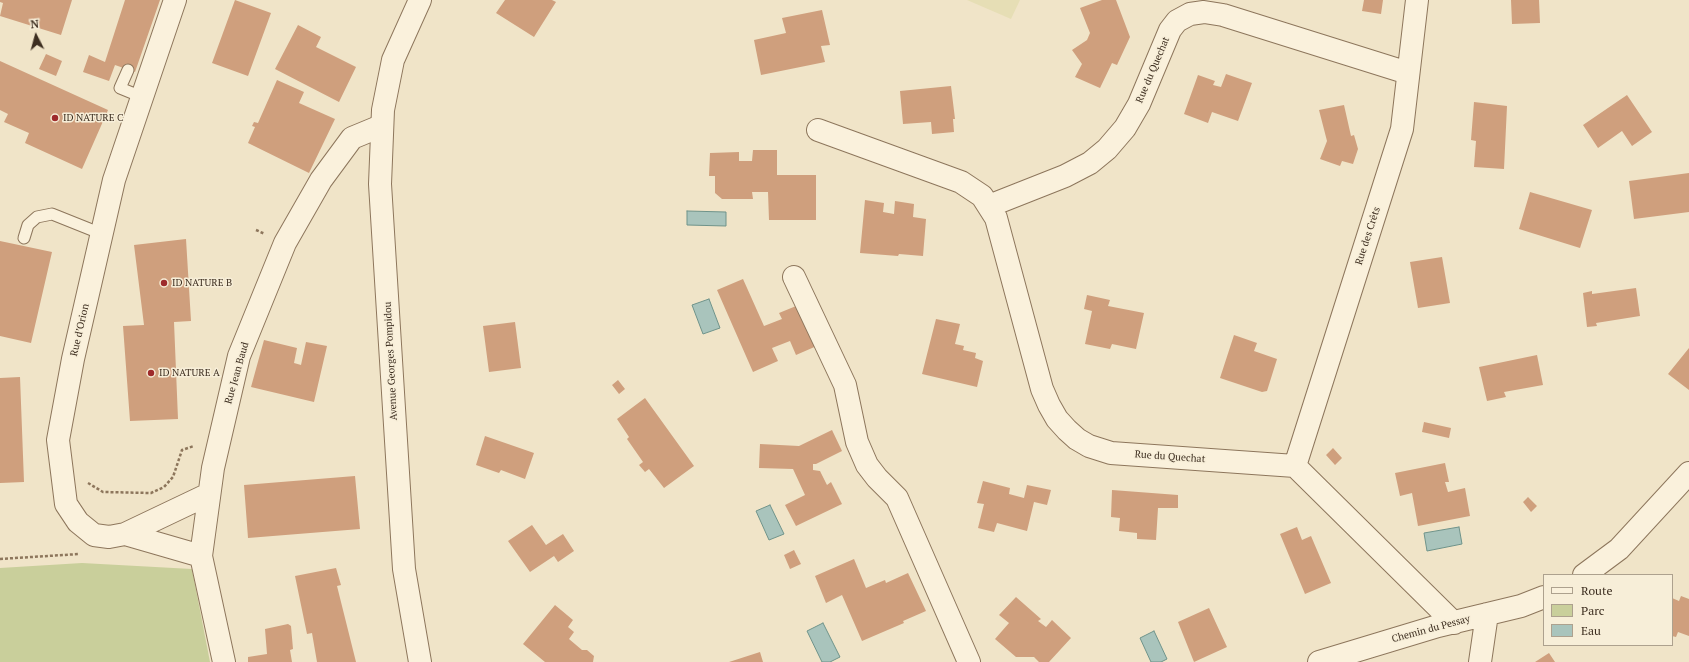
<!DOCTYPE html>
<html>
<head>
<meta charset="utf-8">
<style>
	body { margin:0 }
	#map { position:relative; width:1689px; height:662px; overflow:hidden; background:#f0e4c8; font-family:"PT Serif",serif }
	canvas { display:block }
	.legend { position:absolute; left:1543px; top:574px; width:130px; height:72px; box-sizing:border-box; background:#f7eed8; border:1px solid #ada18e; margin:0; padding:5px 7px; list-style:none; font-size:12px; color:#3d2e20 }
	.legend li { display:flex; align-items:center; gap:8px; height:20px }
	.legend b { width:20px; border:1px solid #ada18e }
	.north { position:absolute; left:16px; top:16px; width:40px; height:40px; -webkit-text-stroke:3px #f7eed8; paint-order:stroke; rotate:354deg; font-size:11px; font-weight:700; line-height:16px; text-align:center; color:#3d2e20 }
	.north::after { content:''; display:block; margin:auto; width:14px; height:18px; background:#3d2e20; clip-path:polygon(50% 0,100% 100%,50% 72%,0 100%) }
</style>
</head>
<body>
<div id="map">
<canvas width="1689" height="662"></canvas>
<ul class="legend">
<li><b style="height:5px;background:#faf1dc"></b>Route</li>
<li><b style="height:11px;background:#c9cf9b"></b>Parc</li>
<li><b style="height:11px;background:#a9c4bc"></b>Eau</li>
</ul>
<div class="north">N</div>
</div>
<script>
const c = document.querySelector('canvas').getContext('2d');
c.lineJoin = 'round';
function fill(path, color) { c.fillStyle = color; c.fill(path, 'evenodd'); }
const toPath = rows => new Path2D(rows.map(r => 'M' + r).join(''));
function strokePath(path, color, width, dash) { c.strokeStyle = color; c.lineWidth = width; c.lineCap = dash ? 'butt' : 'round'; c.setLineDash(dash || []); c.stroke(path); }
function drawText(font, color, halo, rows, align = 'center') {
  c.font = font + ' "PT Serif",serif'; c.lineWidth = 3; c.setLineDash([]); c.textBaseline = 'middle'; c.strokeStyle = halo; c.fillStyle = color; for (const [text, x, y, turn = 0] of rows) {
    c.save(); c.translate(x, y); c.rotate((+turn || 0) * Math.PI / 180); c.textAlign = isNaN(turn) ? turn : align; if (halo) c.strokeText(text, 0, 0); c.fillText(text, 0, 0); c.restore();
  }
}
fill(toPath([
	[967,0,1020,0,1011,19]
]), '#e6deb5');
fill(toPath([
	[82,563,192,569,210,662,0,662,0,568]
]), '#c9cf9b');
const water = toPath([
	[687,211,726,212,726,226,687,225,687,211],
	[709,299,720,328,703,334,692,305,709,299],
	[770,505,784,534,769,540,756,511,770,505],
	[1459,527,1462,544,1427,551,1424,533,1459,527],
	[823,623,840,657,830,662,822,662,807,631,823,623],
	[1154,631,1167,659,1161,662,1151,662,1140,638,1154,631]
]);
fill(water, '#a9c4bc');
strokePath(water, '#6f938a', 1);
fill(toPath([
	[0,0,72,0,61,35,0,16,3,3,0,2],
	[125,0,160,0,135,72,115,65,109,81,83,72,89,55,105,62],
	[235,0,271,13,248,76,212,63],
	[505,0,552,0,556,2,534,37,496,13],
	[1102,0,1116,0,1130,37,1117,65,1112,63,1100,88,1075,77,1082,64,1072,50,1087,40,1090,33,1080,8],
	[1364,0,1383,0,1381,14,1362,11],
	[1511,0,1539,0,1540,23,1512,24],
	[822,10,830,45,821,46,825,62,761,75,754,40,786,33,782,18],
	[298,25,321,37,316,47,356,67,339,102,275,69],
	[46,54,62,61,56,76,39,69],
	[0,61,108,110,82,169,25,143,29,133,4,122,8,114,0,110],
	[1226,74,1252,83,1238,121,1212,112,1208,123,1184,114,1198,75,1215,81,1213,85,1221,87],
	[277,80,304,92,299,103,335,119,309,173,248,143,255,127,252,126,254,122,258,123],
	[951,86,955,119,953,119,954,132,932,134,931,122,903,124,900,91],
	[1627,95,1652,132,1632,146,1622,131,1598,148,1583,125],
	[1474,102,1507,106,1504,169,1474,167,1476,141,1471,140],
	[1344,105,1351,136,1354,135,1358,149,1353,164,1342,161,1340,166,1320,159,1327,141,1319,110],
	[753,150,777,150,777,175,816,175,816,220,769,220,768,192,752,192,753,199,722,199,715,193,715,176,709,176,710,153,739,152,739,161,752,161],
	[1689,173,1689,212,1634,219,1629,181],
	[1530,192,1592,210,1580,248,1519,229],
	[865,200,884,203,883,212,894,214,895,201,914,204,913,217,926,219,923,256,899,254,898,256,860,253],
	[186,239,191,321,174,322,178,419,130,421,123,326,144,325,134,245],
	[0,241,52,252,31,343,0,336],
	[1442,257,1450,303,1418,308,1410,262],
	[743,279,764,326,782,319,779,313,801,304,819,345,796,355,790,341,772,348,778,361,753,372,717,290],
	[1636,288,1640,316,1596,323,1597,326,1587,327,1583,293,1592,291,1592,294],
	[1087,295,1110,300,1108,306,1144,313,1136,349,1112,344,1110,349,1085,344,1092,311,1084,309],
	[936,319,960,324,955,344,964,346,963,350,976,353,975,358,983,361,977,387,922,374],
	[515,322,521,368,489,372,483,326],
	[1234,335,1257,343,1254,351,1277,359,1267,391,1262,392,1220,378],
	[264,340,297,348,294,363,301,365,306,342,327,346,314,402,251,387],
	[1689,348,1689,390,1668,374],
	[1537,355,1543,385,1504,392,1506,397,1487,401,1479,367],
	[20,377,24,482,0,483,0,378],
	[618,380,625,389,619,394,612,385],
	[645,398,694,466,664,488,649,469,645,472,639,465,643,462,627,439,629,437,617,419],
	[1424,422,1451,428,1449,438,1422,432],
	[832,430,842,451,816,464,813,464,813,470,820,471,827,485,831,482,842,504,796,526,785,505,805,495,793,469,759,468,760,444,799,446],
	[485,436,534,453,525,479,501,470,499,473,476,465],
	[1333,448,1342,458,1335,465,1326,455],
	[1445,463,1449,482,1445,482,1448,492,1465,488,1470,516,1418,526,1412,493,1400,496,1395,473],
	[355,476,360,529,248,538,244,485],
	[983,481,1010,488,1009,494,1024,498,1027,485,1051,490,1047,505,1034,502,1027,531,997,523,994,532,978,528,984,504,977,503],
	[1112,490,1178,495,1178,508,1158,508,1156,540,1137,539,1137,533,1119,531,1120,518,1111,517],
	[1528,497,1537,506,1531,512,1523,502],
	[532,525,546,545,563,534,574,551,558,562,554,556,530,572,508,541],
	[1297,527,1302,540,1311,536,1331,583,1305,594,1280,534],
	[794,550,801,564,790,569,784,555],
	[854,559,866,588,885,580,886,583,908,573,926,611,903,621,904,623,862,641,842,595,826,603,815,576],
	[336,568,341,585,337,586,356,662,317,662,312,633,307,634,295,576],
	[1681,596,1689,599,1689,636,1678,632,1676,637,1672,636,1672,598,1679,601],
	[1016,597,1041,619,1038,621,1046,627,1052,620,1071,638,1049,662,1039,662,1034,657,1016,657,995,639,1009,623,999,615],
	[555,605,573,620,568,627,574,632,569,639,582,650,587,650,594,656,593,662,545,662,523,644],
	[1209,608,1227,647,1194,662,1178,622],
	[288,624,291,626,293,649,290,650,292,662,248,662,248,657,267,654,265,629],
	[760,652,763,662,729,662],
	[1549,653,1555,662,1535,662]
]), '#cf9f7d');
const service = toPath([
	[128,70,120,88,142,97],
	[24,238,28,225,37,217,52,214,102,234]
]);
const minor = toPath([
	[175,0,114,180,73,359,58,440,66,504,78,522,94,535,109,537,125,534,209,494],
	[818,130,961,182,982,196,996,218,1042,389,1049,405,1057,419,1067,430,1077,439,1089,446,1111,453,1295,466,1454,623],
	[989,206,1065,176,1090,163,1107,149,1125,128,1139,104,1170,30,1177,21,1190,14,1204,12,1223,15,1408,73],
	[794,277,845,385,857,442,867,465,877,478,897,498,969,662],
	[1295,466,1402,129,1417,0],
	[125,534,201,556],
	[1584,575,1619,549,1689,473],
	[224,662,201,556,213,468,239,356,285,243,321,180,352,138,381,126],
	[1319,662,1438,626,1521,606,1544,597],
	[1480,662,1487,614]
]);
const tertiary = toPath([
	[420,662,404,569,380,184,383,110,393,60,420,0]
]);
strokePath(service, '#8d765c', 13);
strokePath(minor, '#8d765c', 24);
strokePath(tertiary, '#8d765c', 24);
strokePath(toPath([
	[256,230,265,234],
	[88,483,103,492,151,493,164,487,173,477,182,450,194,446],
	[0,559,79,554]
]), '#8d765c', 2.5, [3, 2]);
strokePath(service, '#faf1dc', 11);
strokePath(minor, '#faf1dc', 22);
strokePath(tertiary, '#faf1dc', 22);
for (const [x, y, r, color] of [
	[55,118,4,"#9e2a2b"],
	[164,283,4,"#9e2a2b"],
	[151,373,4,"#9e2a2b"]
]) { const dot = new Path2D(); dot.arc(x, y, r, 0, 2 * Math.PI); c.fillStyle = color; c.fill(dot); strokePath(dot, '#f7eed8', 1.5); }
drawText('10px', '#3d2e20', '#f7eed8', [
	["Rue du Quechat",1153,70,-67],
	["Rue des Crêts",1368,236,-72],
	["Rue d’Orion",80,330,-77],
	["Avenue Georges Pompidou",391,361,-93],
	["Rue Jean Baud",237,373,-74],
	["Rue du Quechat",1170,457,4],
	["Chemin du Pessay",1431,629,-15]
]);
drawText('10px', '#3d2e20', '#f7eed8', [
	["ID NATURE C",63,118],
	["ID NATURE B",172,283],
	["ID NATURE A",159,373]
], 'left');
</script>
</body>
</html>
